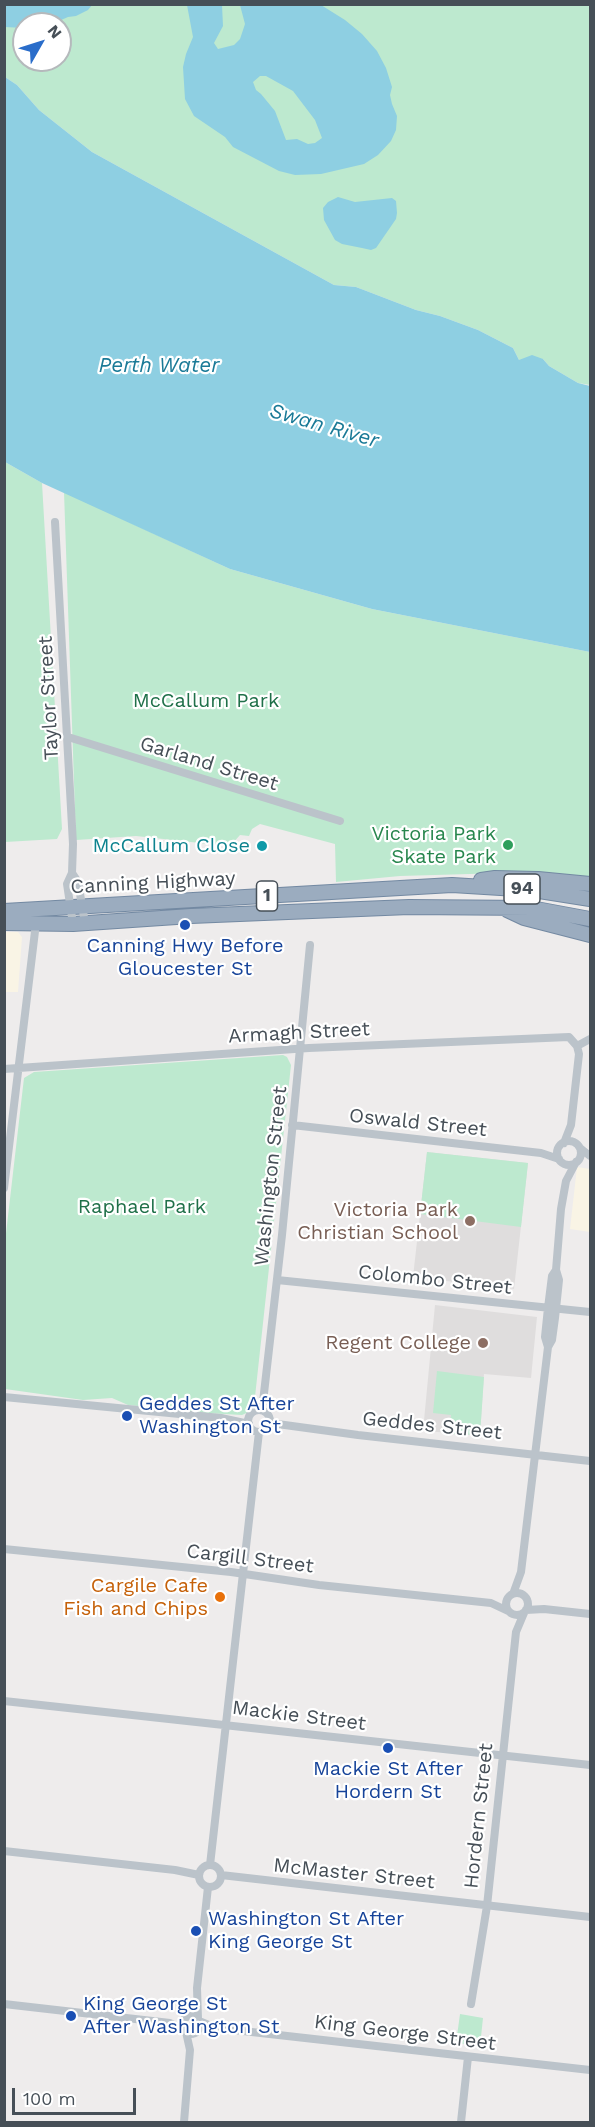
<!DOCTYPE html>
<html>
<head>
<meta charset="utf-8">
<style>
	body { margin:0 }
	#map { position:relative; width:595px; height:2127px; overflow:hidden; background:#eeecec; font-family:"Work Sans",sans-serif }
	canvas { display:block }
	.frame { position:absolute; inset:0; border:6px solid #464f57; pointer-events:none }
	.north { position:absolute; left:12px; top:12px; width:60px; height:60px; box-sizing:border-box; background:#fff; border:2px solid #b5b9bc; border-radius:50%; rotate:51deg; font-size:16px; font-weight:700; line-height:24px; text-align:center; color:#464f57 }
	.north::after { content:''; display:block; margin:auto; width:21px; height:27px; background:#2a6dca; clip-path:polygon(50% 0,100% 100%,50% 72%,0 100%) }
	.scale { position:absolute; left:12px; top:2088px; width:124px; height:27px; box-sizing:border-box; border:3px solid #464f57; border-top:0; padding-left:8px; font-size:18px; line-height:21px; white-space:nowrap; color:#464f57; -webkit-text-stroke:4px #fff; paint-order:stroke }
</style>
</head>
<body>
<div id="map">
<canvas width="595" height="2127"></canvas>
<div class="frame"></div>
<div class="north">N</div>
<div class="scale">100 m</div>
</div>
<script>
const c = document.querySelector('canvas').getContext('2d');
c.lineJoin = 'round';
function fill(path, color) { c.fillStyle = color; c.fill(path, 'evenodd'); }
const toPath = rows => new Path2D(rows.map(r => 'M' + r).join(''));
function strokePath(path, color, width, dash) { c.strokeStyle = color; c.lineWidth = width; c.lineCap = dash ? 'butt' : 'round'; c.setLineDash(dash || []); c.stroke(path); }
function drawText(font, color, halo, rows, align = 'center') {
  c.font = font + ' "Work Sans",sans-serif'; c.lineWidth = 4.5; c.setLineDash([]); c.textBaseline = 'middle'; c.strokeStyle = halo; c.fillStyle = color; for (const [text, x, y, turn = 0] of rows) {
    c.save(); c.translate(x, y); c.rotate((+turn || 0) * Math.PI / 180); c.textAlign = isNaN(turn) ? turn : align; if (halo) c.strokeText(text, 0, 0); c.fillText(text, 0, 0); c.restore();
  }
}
fill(toPath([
	[5,932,18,932,22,937,18,992,5,992],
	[577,1167,590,1169,590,1232,570,1229]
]), '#f9f4e5');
fill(toPath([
	[427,1152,528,1163,514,1289,413,1277],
	[435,1305,537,1317,531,1378,484,1374,480,1435,423,1431]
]), '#dfdddd');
fill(toPath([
	[4,5,590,5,590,385,578,383,549,366,543,359,519,360,513,348,478,330,440,316,416,310,356,287,334,285,92,152,39,110,17,85,5,77],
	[24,24,60,24,60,60,24,60],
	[5,462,42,483,62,829,57,839,5,842],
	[64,492,230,569,372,609,590,652,590,879,505,873,400,876,336,882,335,844,260,824,252,829,249,836,240,835,232,844,218,845,136,836,76,840],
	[283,1055,287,1057,291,1065,254,1406,251,1411,242,1415,206,1413,128,1405,112,1398,83,1400,5,1389,5,1242,24,1078,34,1072],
	[427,1152,528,1163,521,1227,420,1214],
	[437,1371,484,1377,480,1435,449,1434,451,1415,433,1413],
	[460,2014,483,2018,480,2046,456,2043]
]), '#bde9cf');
fill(toPath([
	[5,4,92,4,92,5,88,10,76,16,68,17,52,24,24,24,24,28,5,27],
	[187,5,222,5,223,26,214,43,218,49,234,45,240,39,245,24,240,5,321,5,345,20,362,34,377,51,386,68,392,87,390,95,392,104,397,116,396,130,391,141,378,155,364,164,321,174,295,175,279,171,233,147,225,137,194,116,185,99,183,67,186,54,193,37],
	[260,76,266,76,293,91,315,120,322,138,315,143,308,144,297,139,286,140,275,111,261,94,256,90,253,82],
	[5,77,17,85,39,110,92,152,334,285,356,287,416,310,440,316,478,330,513,348,519,360,532,355,543,359,549,366,578,383,590,386,590,652,372,609,230,569,42,483,5,462],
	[338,197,355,202,392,198,396,201,397,213,396,219,376,248,371,250,362,248,342,244,335,240,324,220,323,208,328,202]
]), '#8ecfe2');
const trunk = toPath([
	[481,880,495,878,538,879,590,884],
	[507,910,524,918,590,935],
	[4,911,452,885,533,890,590,899],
	[4,923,73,924,191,916,409,907,531,908,590,919]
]);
strokePath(trunk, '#7389a2', 16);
strokePath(toPath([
	[55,522,73,844,72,873,67,884,73,924],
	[68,737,340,821],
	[72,873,78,882,85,923],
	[577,1046,590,1039],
	[4,1069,309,1048,569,1037,577,1046,579,1054,571,1125,564,1143],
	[292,1125,541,1153,559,1159],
	'557 1153a12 12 0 1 1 24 0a12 12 0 1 1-24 0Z',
	[580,1148,590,1156],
	[4,1188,36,923],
	[277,1280,590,1312],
	[548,1347,545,1337,548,1308,552,1276,556,1270],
	[4,1397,221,1418,249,1424],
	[260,1410,263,1402,282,1235,310,945],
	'248 1421a11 11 0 1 1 22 0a11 11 0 1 1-22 0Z',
	[270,1423,358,1435,590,1461],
	[4,1549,231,1572,319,1585,491,1603,508,1611],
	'506 1604a11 11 0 1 1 22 0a11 11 0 1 1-22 0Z',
	[513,1594,521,1572,548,1347,552,1340,555,1318,559,1280,556,1270,561,1209,566,1181,576,1162],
	[526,1610,544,1609,590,1614],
	[4,1701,590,1765],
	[4,1851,175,1870,199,1875],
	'199 1876a11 11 0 1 1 22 0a11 11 0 1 1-22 0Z',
	[210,1865,259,1432],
	[221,1875,590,1917],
	[4,2004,170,2023,183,2030],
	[471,2004,487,1906,516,1632,524,1613],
	'182 2025a9 9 0 1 1 18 0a9 9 0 1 1-18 0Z',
	[198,2019,197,1988,208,1887],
	[199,2021,216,2028,590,2070],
	[184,2122,190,2050,186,2032],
	[461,2122,468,2057]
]), '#bbc3ca', 8);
strokePath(trunk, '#9bacbf', 14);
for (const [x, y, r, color] of [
	[508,845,6,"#2e9e5b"],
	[262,846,6,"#0f9aa8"],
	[185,925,6,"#1a4fb4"],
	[470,1221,6,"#8d6e63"],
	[483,1343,6,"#8d6e63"],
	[127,1416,6,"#1a4fb4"],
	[220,1597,6,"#e8710a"],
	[388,1748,6,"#1a4fb4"],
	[196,1931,6,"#1a4fb4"],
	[71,2016,6,"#1a4fb4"]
]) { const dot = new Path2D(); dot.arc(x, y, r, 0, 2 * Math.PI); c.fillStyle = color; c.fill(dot); strokePath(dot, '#fff', 2); }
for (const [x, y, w] of [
	[522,889,36],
	[267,896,21]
]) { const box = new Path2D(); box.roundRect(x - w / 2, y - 15, w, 30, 4.5); c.fillStyle = '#fff'; c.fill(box); strokePath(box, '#464f57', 1.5); }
drawText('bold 18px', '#464f57', null, [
	["94",522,889],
	["1",267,896]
]);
drawText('20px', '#464f57', '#fff', [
	["Taylor Street",49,698,-93],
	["Garland Street",209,764,17],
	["Canning Highway",153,883,-3],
	["Armagh Street",299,1033,-3],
	["Oswald Street",418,1123,6],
	["Washington Street",271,1176,-84],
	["Colombo Street",435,1280,6],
	["Geddes Street",432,1426,6],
	["Cargill Street",250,1559,7],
	["Mackie Street",299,1716,7],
	["Hordern Street",479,1816,-84],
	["McMaster Street",354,1874,6],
	["King George Street",405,2033,7]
]);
drawText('20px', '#1f7049', '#fff', [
	["McCallum Park",206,701],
	["Raphael Park",142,1207]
]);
drawText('20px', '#27864d', '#fff', [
	["Victoria Park",496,834],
	["Skate Park",496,857]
], 'right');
drawText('20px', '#0d838f', '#fff', [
	["McCallum Close",250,846]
], 'right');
drawText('20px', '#164399', '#fff', [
	["Canning Hwy Before",185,946,"center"],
	["Gloucester St",185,969,"center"],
	["Geddes St After",139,1404],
	["Washington St",139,1427],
	["Mackie St After",388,1769,"center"],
	["Hordern St",388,1792,"center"],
	["Washington St After",208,1919],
	["King George St",208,1942],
	["King George St",83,2004],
	["After Washington St",83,2027]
], 'left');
drawText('20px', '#785e54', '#fff', [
	["Victoria Park",458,1210],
	["Christian School",458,1233],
	["Regent College",471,1343]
], 'right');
drawText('20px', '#c56008', '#fff', [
	["Cargile Cafe",208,1586],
	["Fish and Chips",208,1609]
], 'right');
drawText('italic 21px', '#1a7a97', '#fff', [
	["Perth Water",159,366],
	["Swan River",324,426,16]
]);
</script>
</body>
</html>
